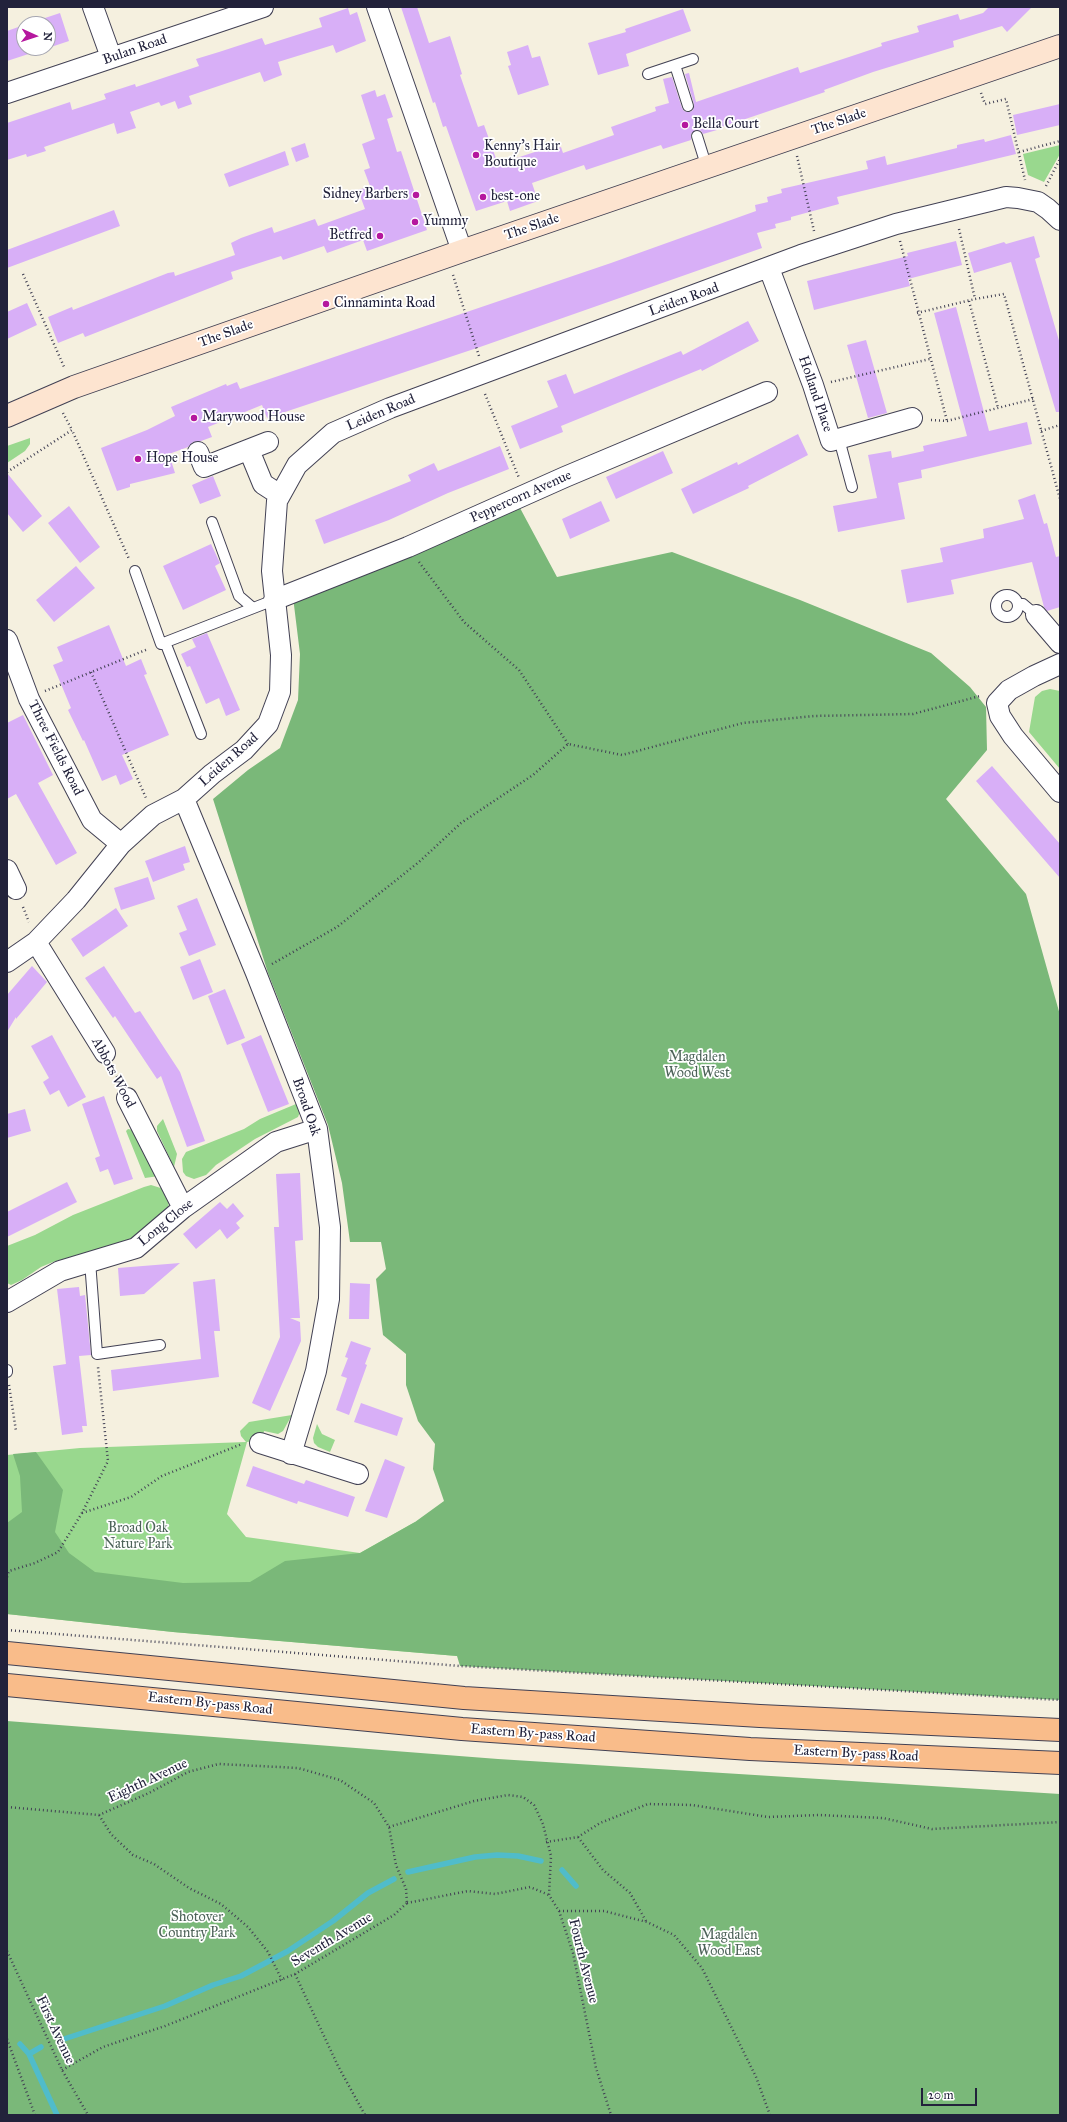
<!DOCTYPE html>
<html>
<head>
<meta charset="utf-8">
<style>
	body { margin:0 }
	#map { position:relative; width:1067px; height:2122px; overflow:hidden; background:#f5f0df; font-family:"IM FELL Great Primer",serif }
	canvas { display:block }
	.frame { position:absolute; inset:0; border:8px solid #22223b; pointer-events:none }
	.north { position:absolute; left:16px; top:16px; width:40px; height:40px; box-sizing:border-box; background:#fff; border:1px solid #a7a7b1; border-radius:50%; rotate:93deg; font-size:11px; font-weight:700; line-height:16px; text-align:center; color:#22223b }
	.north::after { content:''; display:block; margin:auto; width:14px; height:18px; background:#b5179e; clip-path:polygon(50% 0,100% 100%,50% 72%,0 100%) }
	.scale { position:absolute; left:921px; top:2088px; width:56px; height:18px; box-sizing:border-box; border:2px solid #22223b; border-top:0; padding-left:5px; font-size:12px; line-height:14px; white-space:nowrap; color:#22223b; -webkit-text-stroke:3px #fff; paint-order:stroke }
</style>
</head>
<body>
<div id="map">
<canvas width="1067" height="2122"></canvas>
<div class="frame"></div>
<div class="north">N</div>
<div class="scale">20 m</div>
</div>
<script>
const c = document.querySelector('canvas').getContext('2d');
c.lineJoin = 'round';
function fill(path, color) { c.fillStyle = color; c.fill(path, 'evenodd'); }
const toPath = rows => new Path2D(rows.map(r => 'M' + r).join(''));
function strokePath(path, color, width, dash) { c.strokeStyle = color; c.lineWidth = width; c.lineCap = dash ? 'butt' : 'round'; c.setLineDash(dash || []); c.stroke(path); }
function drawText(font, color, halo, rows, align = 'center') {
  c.font = font + ' "IM FELL Great Primer",serif'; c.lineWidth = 3.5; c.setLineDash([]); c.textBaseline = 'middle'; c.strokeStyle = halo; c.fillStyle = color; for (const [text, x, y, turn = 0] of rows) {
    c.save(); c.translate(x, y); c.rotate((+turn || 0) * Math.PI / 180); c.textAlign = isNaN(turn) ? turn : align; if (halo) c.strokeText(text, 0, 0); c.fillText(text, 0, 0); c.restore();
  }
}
fill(toPath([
	[1060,145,1060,154,1044,182,1028,175,1023,154],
	[30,438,30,444,25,451,7,463,7,446],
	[1050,689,1060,691,1060,769,1029,732,1035,697,1042,691],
	[296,1104,300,1112,298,1117,255,1139,216,1165,206,1175,194,1179,186,1176,183,1172,182,1159,186,1152,244,1129,260,1119],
	[163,1119,177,1154,174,1167,157,1131,157,1126],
	[128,1129,133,1130,159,1176,145,1178,126,1131],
	[151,1185,164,1189,169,1202,168,1208,137,1236,125,1242,79,1257,67,1258,53,1262,41,1267,22,1280,11,1285,7,1283,7,1246,35,1235,73,1215,144,1187],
	[292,1415,283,1431,278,1434,264,1431,262,1440,247,1442,227,1514,246,1537,360,1553,415,1522,457,1656,173,1632,7,1614,7,1455,80,1448,246,1442,241,1436,240,1431,249,1422],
	[317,1424,322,1434,335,1440,330,1452,318,1447,314,1443,313,1438]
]), '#99d88e');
fill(toPath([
	[520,508,557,577,672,552,800,600,931,653,970,687,986,707,987,750,946,799,1026,894,1060,1015,1060,1700,460,1666,457,1656,173,1632,7,1614,7,1523,22,1512,20,1476,13,1454,36,1452,63,1490,55,1532,69,1553,95,1572,183,1583,250,1582,285,1561,360,1553,415,1522,444,1501,433,1469,435,1444,418,1421,406,1385,406,1354,383,1335,376,1279,386,1269,381,1242,350,1242,342,1183,328,1125,268,973,213,799,248,770,280,748,298,700,300,654,293,597],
	[7,1721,498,1759,1060,1794,1060,2115,7,2115]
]), '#7ab879');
strokePath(toPath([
	[562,1870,576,1886],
	[408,1872,475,1857,497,1855,518,1856,541,1861],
	[61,2040,165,2006,213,1985,241,1976,288,1951,333,1921,368,1893,394,1879],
	[20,2044,29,2054,57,2115],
	[29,2054,41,2047]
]), '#50bcca', 5.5);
fill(toPath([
	[401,7,417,7,429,43,450,36,462,74,460,75,478,127,484,125,498,164,544,149,545,152,561,147,563,153,614,135,611,127,656,111,655,107,669,103,663,79,672,77,682,108,684,111,690,112,693,110,694,104,685,74,689,73,696,102,798,67,800,73,849,57,882,46,881,43,919,32,917,26,958,14,960,20,983,13,989,7,1032,7,1007,32,1002,26,953,41,954,47,873,72,824,90,825,92,716,129,717,130,703,134,701,131,695,130,691,134,691,140,663,149,661,145,586,170,584,165,532,183,538,201,510,211,507,201,476,211,446,126,443,127,435,102,433,103],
	[348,8,350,15,357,12,366,41,336,53,333,45,278,62,282,75,264,82,260,72,189,96,192,104,178,109,175,101,161,106,159,102,130,112,136,128,117,134,114,123,44,147,46,151,27,157,26,154,7,160,7,123,70,102,72,110,106,99,104,94,135,84,136,87,199,66,196,59,219,52,262,38,265,45,322,27,319,18],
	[683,9,691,31,626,54,629,66,598,75,588,43,626,32,625,29],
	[60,13,69,41,48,48,48,24,27,24],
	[24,25,24,48,47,48,7,61,7,31],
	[528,45,532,58,540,56,549,85,518,95,508,66,511,65,507,52],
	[375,90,377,97,385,94,393,117,387,119,397,152,401,151,427,230,367,251,363,240,327,253,324,246,283,260,281,256,231,272,233,279,85,337,83,333,58,343,48,317,72,307,73,310,168,273,174,272,175,276,235,255,231,243,241,238,272,227,274,233,315,219,318,226,365,209,358,190,370,186,364,170,370,168,362,144,375,139,361,95],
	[1060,104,1060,125,1017,135,1013,115],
	[1011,135,1016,154,837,197,839,204,791,217,791,220,775,224,776,228,757,233,762,248,480,347,267,418,262,405,208,427,212,437,201,441,193,442,188,447,169,454,175,473,130,484,130,487,117,491,101,448,147,430,175,416,171,407,226,384,227,386,237,382,240,389,611,263,756,211,755,205,768,202,767,197,782,193,781,189,868,169,866,161,885,156,887,165,957,148,957,145,984,139,985,142],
	[305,143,309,157,296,162,291,148],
	[285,151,289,165,229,187,224,174],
	[114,210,120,226,7,268,7,250],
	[1034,236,1040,257,1035,259,1060,344,1060,412,1056,412,1011,262,974,273,968,253,1004,242,1006,244],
	[956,241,962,265,908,279,910,286,814,310,807,281,908,256,907,253],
	[27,303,37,325,7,339,7,312],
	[956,307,989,431,1027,422,1032,444,921,470,922,478,898,483,905,519,838,532,833,506,877,498,868,455,891,451,892,458,924,451,923,446,967,436,934,313],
	[748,321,759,341,702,371,701,369,561,426,563,432,520,449,511,426,558,407,547,381,566,374,574,394,681,351,683,355],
	[866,340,887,413,868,418,847,345],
	[798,434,808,455,748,486,749,488,693,514,681,489,737,462,738,465],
	[500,446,509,469,448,493,389,520,324,544,315,520,411,481,408,475,434,463,438,471],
	[663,451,673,473,616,499,606,477],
	[7,473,42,516,23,532,7,513],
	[213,476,221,496,200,504,192,485],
	[1035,494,1044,524,1047,523,1056,557,1060,556,1060,607,1047,611,1044,607,1032,562,951,580,954,594,907,603,901,570,943,562,940,548,984,538,983,529,1024,519,1018,500],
	[601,501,610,521,570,539,562,519],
	[69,506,100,547,80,563,48,523],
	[211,544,220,563,215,566,226,590,183,610,163,566],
	[76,566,95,588,54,622,36,600],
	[109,625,126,666,141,659,147,674,144,675,169,735,122,755,133,779,120,785,116,775,102,781,84,740,83,741,68,710,71,708,53,665,63,661,57,647],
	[207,633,240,710,226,716,219,698,206,704,190,666,187,667,181,654,196,647,192,639],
	[23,715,53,775,38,783,77,853,56,865,16,794,7,799,7,723],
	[992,766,1060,844,1060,878,976,781],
	[185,846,190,862,183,864,185,870,153,882,145,861],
	[148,877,155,899,121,910,114,888],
	[197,898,216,945,189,956,179,933,187,930,177,906],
	[116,908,128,926,83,957,71,939],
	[200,959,213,992,193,1000,180,967],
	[32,966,47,982,16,1019,16,1017,7,1032,7,995],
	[104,966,135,1013,140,1011,180,1072,205,1141,187,1147,161,1076,157,1079,115,1016,113,1018,85,978],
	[225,989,245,1038,227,1045,208,996],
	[52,1035,86,1097,68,1107,59,1090,50,1095,43,1082,49,1078,31,1046],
	[261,1035,289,1104,268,1112,241,1044],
	[104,1096,133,1179,114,1185,108,1169,100,1172,95,1158,100,1156,82,1104],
	[25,1109,31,1131,7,1138,7,1114],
	[300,1173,303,1240,295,1241,300,1318,290,1318,300,1322,301,1341,270,1411,252,1403,280,1337,274,1227,279,1227,276,1174],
	[67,1182,77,1202,7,1237,7,1212],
	[220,1202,227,1209,233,1203,244,1216,236,1223,240,1228,227,1239,220,1229,196,1249,183,1234],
	[180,1263,144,1294,120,1296,118,1268],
	[215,1279,220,1331,214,1331,219,1377,113,1391,111,1370,201,1359,193,1282],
	[350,1283,370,1284,369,1319,349,1319],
	[79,1287,80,1296,85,1295,91,1355,79,1356,87,1426,82,1426,83,1432,62,1435,53,1366,66,1364,57,1289],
	[351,1341,371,1348,365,1364,367,1365,349,1415,336,1410,347,1378,341,1376,348,1358,345,1357],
	[361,1403,403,1418,397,1436,354,1422],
	[385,1459,405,1467,387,1518,365,1511],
	[253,1466,304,1484,306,1480,355,1497,348,1517,298,1501,297,1504,246,1486]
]), '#d8aff7');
const service = toPath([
	[648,74,675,65],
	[688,106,675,65,693,59],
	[697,136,707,168],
	[839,439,852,487],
	[212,522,239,596,253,608],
	[135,571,161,644,274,600],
	'996 606a11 11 0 1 1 22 0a11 11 0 1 1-22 0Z',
	[1018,604,1023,604,1036,615],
	[165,642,201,734],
	[90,1261,97,1354,160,1345],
	[7,1370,7,1372]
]);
const minor = toPath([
	[93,7,111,57],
	[377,7,462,251],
	[7,93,263,7],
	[769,268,813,385,831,441,912,418],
	[249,450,263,484,280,495],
	[198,452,204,467,268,442],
	[274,600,408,547,565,477,767,392],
	[1036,615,1060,643],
	[7,640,29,699,92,820,121,844],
	[1060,664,1034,676,1009,690,997,703,1000,716,1013,736,1060,792],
	[184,799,256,973,317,1129,330,1227,329,1299,316,1371,291,1454],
	[7,870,16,889],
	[36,942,105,1053],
	[7,962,36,942,76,900,121,844,153,815,184,799,212,774,244,750,268,724,280,692,281,655,272,571,277,501,297,465,333,433,390,408,801,255,896,224,1006,197,1018,198,1038,202,1048,209,1060,220],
	[127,1098,183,1208],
	[7,1302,60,1271,136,1248,183,1208,276,1142,317,1129],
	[260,1443,358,1474]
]);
const secondary = toPath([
	[7,416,74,387,462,251,1060,46]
]);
const trunk = toPath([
	[7,1653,464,1698,760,1716,1060,1730],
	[7,1685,462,1729,750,1749,1060,1763]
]);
strokePath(service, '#424154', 12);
strokePath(minor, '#424154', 22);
strokePath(secondary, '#424154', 24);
strokePath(trunk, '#424154', 24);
strokePath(toPath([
	[981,93,985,104,1006,99,1025,180],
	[1019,152,1060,141],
	[797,156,814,231],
	[1046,186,1060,159],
	[959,229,975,299,1004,294,1060,499],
	[900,241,947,421],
	[23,274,65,369],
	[453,275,479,356],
	[969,301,998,408],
	[917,313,975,299],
	[831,382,930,359],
	[485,394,519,478],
	[63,413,72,430],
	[931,420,947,421,1033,399],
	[1041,431,1060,425],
	[7,472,72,430,129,559],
	[419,562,464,622,519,670,568,744],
	[91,672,146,798],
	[45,691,148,649],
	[23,907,29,922],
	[272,964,337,927,419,862,461,823,533,775,568,744,622,755,743,723,814,716,913,714,980,696],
	[113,1069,119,1081],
	[9,1385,16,1431],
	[82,1513,131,1497,162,1476,242,1444],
	[7,1577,9,1571,35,1563,58,1552,82,1513,108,1461,98,1367],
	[7,1630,460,1666,1060,1700],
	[7,1807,99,1815,149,1793,188,1772,219,1764,298,1768,340,1780,374,1803,389,1827,396,1865,406,1889,407,1903],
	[99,1815,111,1834,133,1855,154,1864,189,1888,221,1904,248,1927,268,1952,282,1980],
	[389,1827,474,1801,508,1795,523,1797,534,1805,543,1824,551,1856,549,1895,559,1911,573,1953,596,2068,611,2115],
	[578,1837,603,1870,630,1893,646,1921],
	[546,1842,578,1837,600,1823,648,1804,692,1805,768,1817,819,1815,883,1818,932,1829,1060,1822],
	[407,1903,468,1891,495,1894,530,1887,549,1895],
	[559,1911,604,1911,647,1922,674,1935,702,1968,756,2077,770,2115],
	[7,1951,62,2070,88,2115],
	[295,1974,338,2066,365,2115],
	[7,2039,35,2115],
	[62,2070,103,2047,165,2026,295,1974,394,1915,407,1903]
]), '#424154', 2.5, [1, 3]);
strokePath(service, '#fff', 10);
strokePath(minor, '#fff', 20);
strokePath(secondary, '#fde4d0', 22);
strokePath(trunk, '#f9bc8a', 22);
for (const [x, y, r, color] of [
	[685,125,4,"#b5179e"],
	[476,155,4,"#b5179e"],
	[416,195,4,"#b5179e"],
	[483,197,4,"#b5179e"],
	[415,222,4,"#b5179e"],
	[380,236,4,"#b5179e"],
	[326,304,4,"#b5179e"],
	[194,418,4,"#b5179e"],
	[138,459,4,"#b5179e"]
]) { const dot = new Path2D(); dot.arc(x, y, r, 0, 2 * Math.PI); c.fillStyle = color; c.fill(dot); strokePath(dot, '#fff', 1.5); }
drawText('14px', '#22223b', '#fff', [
	["Bulan Road",135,50,-19],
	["The Slade",839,122,-19],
	["The Slade",532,227,-19],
	["Leiden Road",684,300,-20],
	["The Slade",226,334,-20],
	["Holland Place",815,394,71],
	["Leiden Road",381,413,-23],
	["Peppercorn Avenue",521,497,-24],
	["Three Fields Road",55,748,63],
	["Leiden Road",229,760,-41],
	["Abbots Wood",113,1073,62],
	["Broad Oak",306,1107,71],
	["Long Close",166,1223,-39],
	["Eastern By-pass Road",210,1704,6],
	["Eastern By-pass Road",533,1734,4],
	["Eastern By-pass Road",856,1754,3],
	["Eighth Avenue",148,1781,-25],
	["Seventh Avenue",332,1940,-31],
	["Fourth Avenue",583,1961,76],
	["First Avenue",55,2030,65]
]);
drawText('14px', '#22223b', '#fff', [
	["Bella Court",693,125],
	["Kenny's Hair",484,147],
	["Boutique",484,163],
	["Sidney Barbers",408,195,"right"],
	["best-one",491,197],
	["Yummy",423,222],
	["Betfred",372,236,"right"],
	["Cinnaminta Road",334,304],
	["Marywood House",202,418],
	["Hope House",146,459]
], 'left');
drawText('14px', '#4c6258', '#fff', [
	["Magdalen",697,1058],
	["Wood West",697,1074],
	["Broad Oak",138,1529],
	["Nature Park",138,1545],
	["Shotover",197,1918],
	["Country Park",197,1934],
	["Magdalen",729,1936],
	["Wood East",729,1952]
]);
</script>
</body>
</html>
